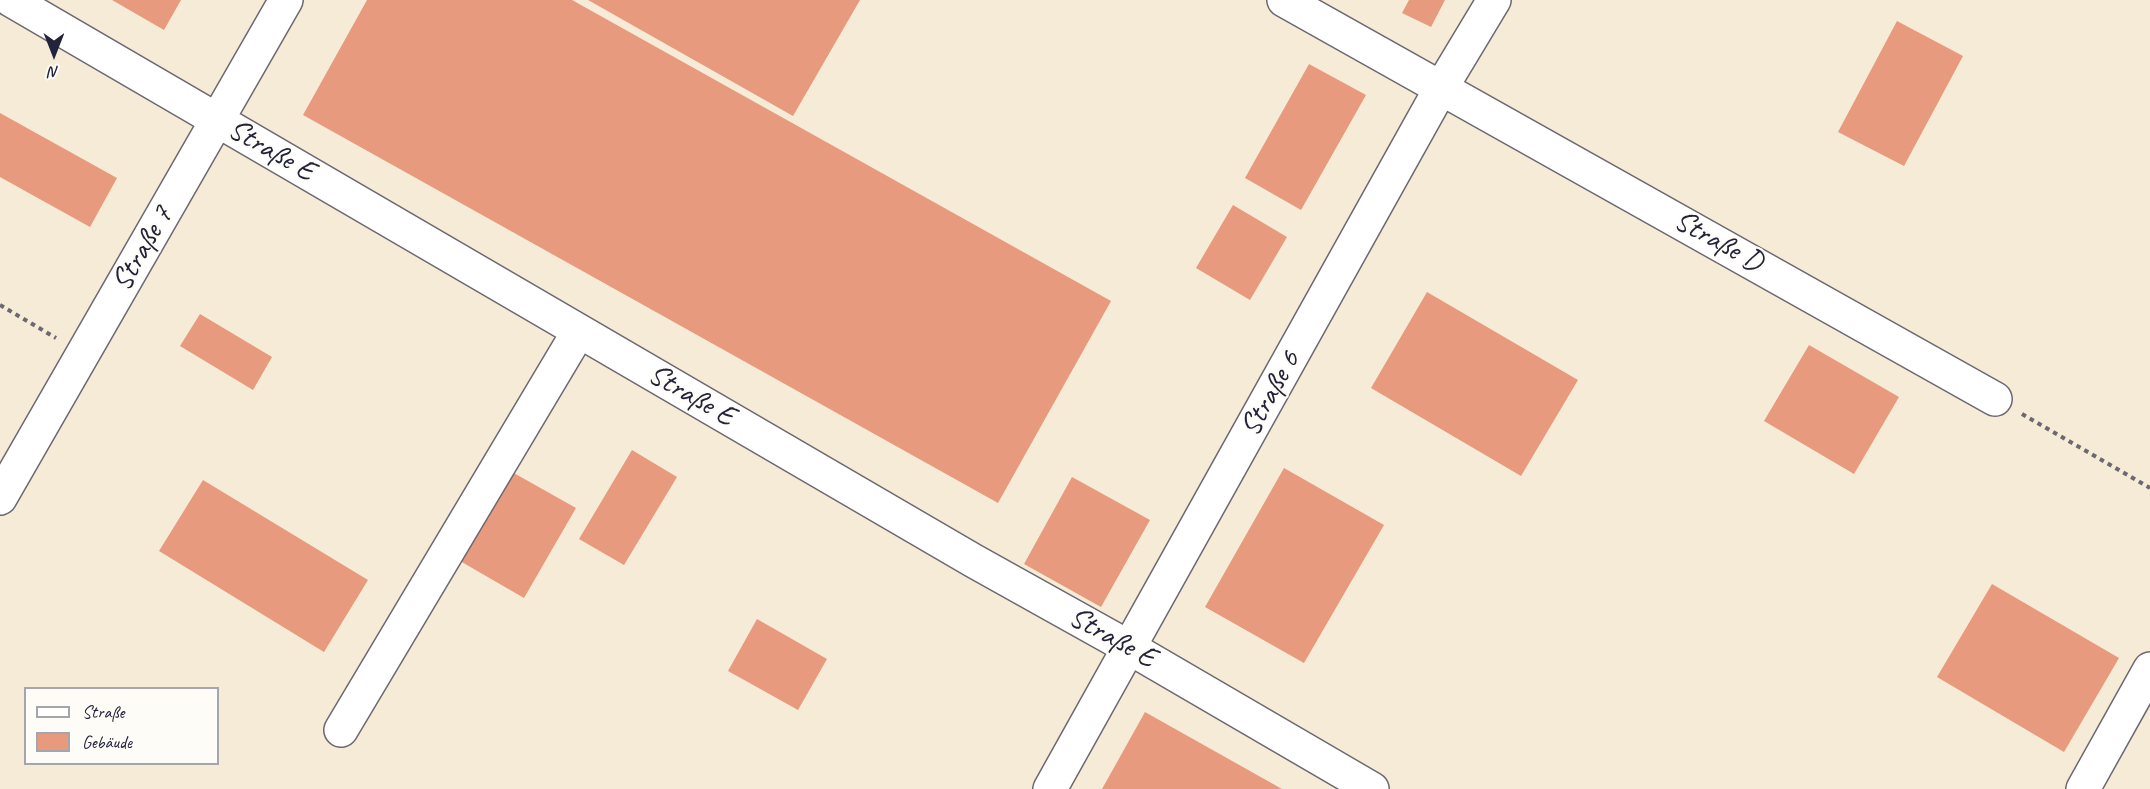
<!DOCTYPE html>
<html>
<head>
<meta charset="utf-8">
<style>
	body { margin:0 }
	#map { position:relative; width:2150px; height:789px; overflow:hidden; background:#f6ebd6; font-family:Caveat,sans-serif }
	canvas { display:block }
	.legend { position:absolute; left:24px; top:687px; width:195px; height:78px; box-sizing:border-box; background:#fdfcf7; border:2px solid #a5a5ac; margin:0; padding:8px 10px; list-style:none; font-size:18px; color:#22223b }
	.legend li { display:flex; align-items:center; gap:12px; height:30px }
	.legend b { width:30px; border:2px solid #a5a5ac }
	.north { position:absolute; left:24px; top:24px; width:60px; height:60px; -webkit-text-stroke:4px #fdfcf7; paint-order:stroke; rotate:180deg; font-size:16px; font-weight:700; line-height:24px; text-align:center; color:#22223b }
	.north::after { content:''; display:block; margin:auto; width:21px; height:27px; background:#22223b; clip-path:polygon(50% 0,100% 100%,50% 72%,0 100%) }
</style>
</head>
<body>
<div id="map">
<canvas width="2150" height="789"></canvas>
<ul class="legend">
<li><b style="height:8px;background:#fff"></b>Straße</li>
<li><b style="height:16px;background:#e79a7d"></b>Gebäude</li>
</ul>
<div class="north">N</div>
</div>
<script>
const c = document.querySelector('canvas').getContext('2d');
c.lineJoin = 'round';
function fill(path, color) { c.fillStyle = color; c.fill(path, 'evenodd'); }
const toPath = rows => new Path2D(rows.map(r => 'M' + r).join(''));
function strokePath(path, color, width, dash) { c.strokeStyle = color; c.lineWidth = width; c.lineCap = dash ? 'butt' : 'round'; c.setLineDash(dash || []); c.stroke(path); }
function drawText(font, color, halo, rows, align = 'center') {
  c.font = font + ' Caveat,sans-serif'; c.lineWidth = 4.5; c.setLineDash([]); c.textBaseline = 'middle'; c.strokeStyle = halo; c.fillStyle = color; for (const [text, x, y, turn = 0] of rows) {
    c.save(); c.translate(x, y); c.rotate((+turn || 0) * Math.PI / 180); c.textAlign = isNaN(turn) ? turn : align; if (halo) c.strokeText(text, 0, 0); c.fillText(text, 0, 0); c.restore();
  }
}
fill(toPath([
	[112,0,181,0,164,30],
	[367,0,572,0,1111,301,998,503,303,115],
	[588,0,860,0,793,116],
	[1409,0,1445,0,1431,27,1402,13],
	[1897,21,1963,56,1904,166,1838,132],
	[1309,64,1366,95,1301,210,1245,178],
	[0,113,117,178,90,227,0,177],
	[1233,205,1287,237,1250,300,1196,268],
	[1427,292,1578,380,1521,476,1371,388],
	[200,314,272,357,253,390,180,346],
	[1809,345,1899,397,1854,474,1764,421],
	[632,450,677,477,624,565,579,539],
	[1284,468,1384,525,1304,663,1205,607],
	[512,472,576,508,524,598,460,561],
	[1072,477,1150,520,1101,607,1024,564],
	[203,480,368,580,324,652,159,551],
	[1992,584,2119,658,2064,752,1937,677],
	[757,619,827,659,798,710,728,671],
	[1145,712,1282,789,1102,789]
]), '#e79a7d');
const minor = toPath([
	[11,0,974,561,1130,648,1372,789],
	[1284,0,1995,399],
	[0,498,286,0],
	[341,730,579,331],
	[1050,789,1441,88,1494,0],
	[2083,789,2150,669]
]);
strokePath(minor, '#6c6871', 36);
strokePath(toPath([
	[0,305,56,338],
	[2022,414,2150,488]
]), '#6c6871', 4, [4.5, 4.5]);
strokePath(minor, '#fff', 33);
drawText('30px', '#22223b', '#fdfcf7', [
	["Straße E",271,151,30],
	["Straße D",1718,242,29],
	["Straße 7",143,249,-60],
	["Straße 6",1271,394,-61],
	["Straße E",691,396,30],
	["Straße E",1112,638,29]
]);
</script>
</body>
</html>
